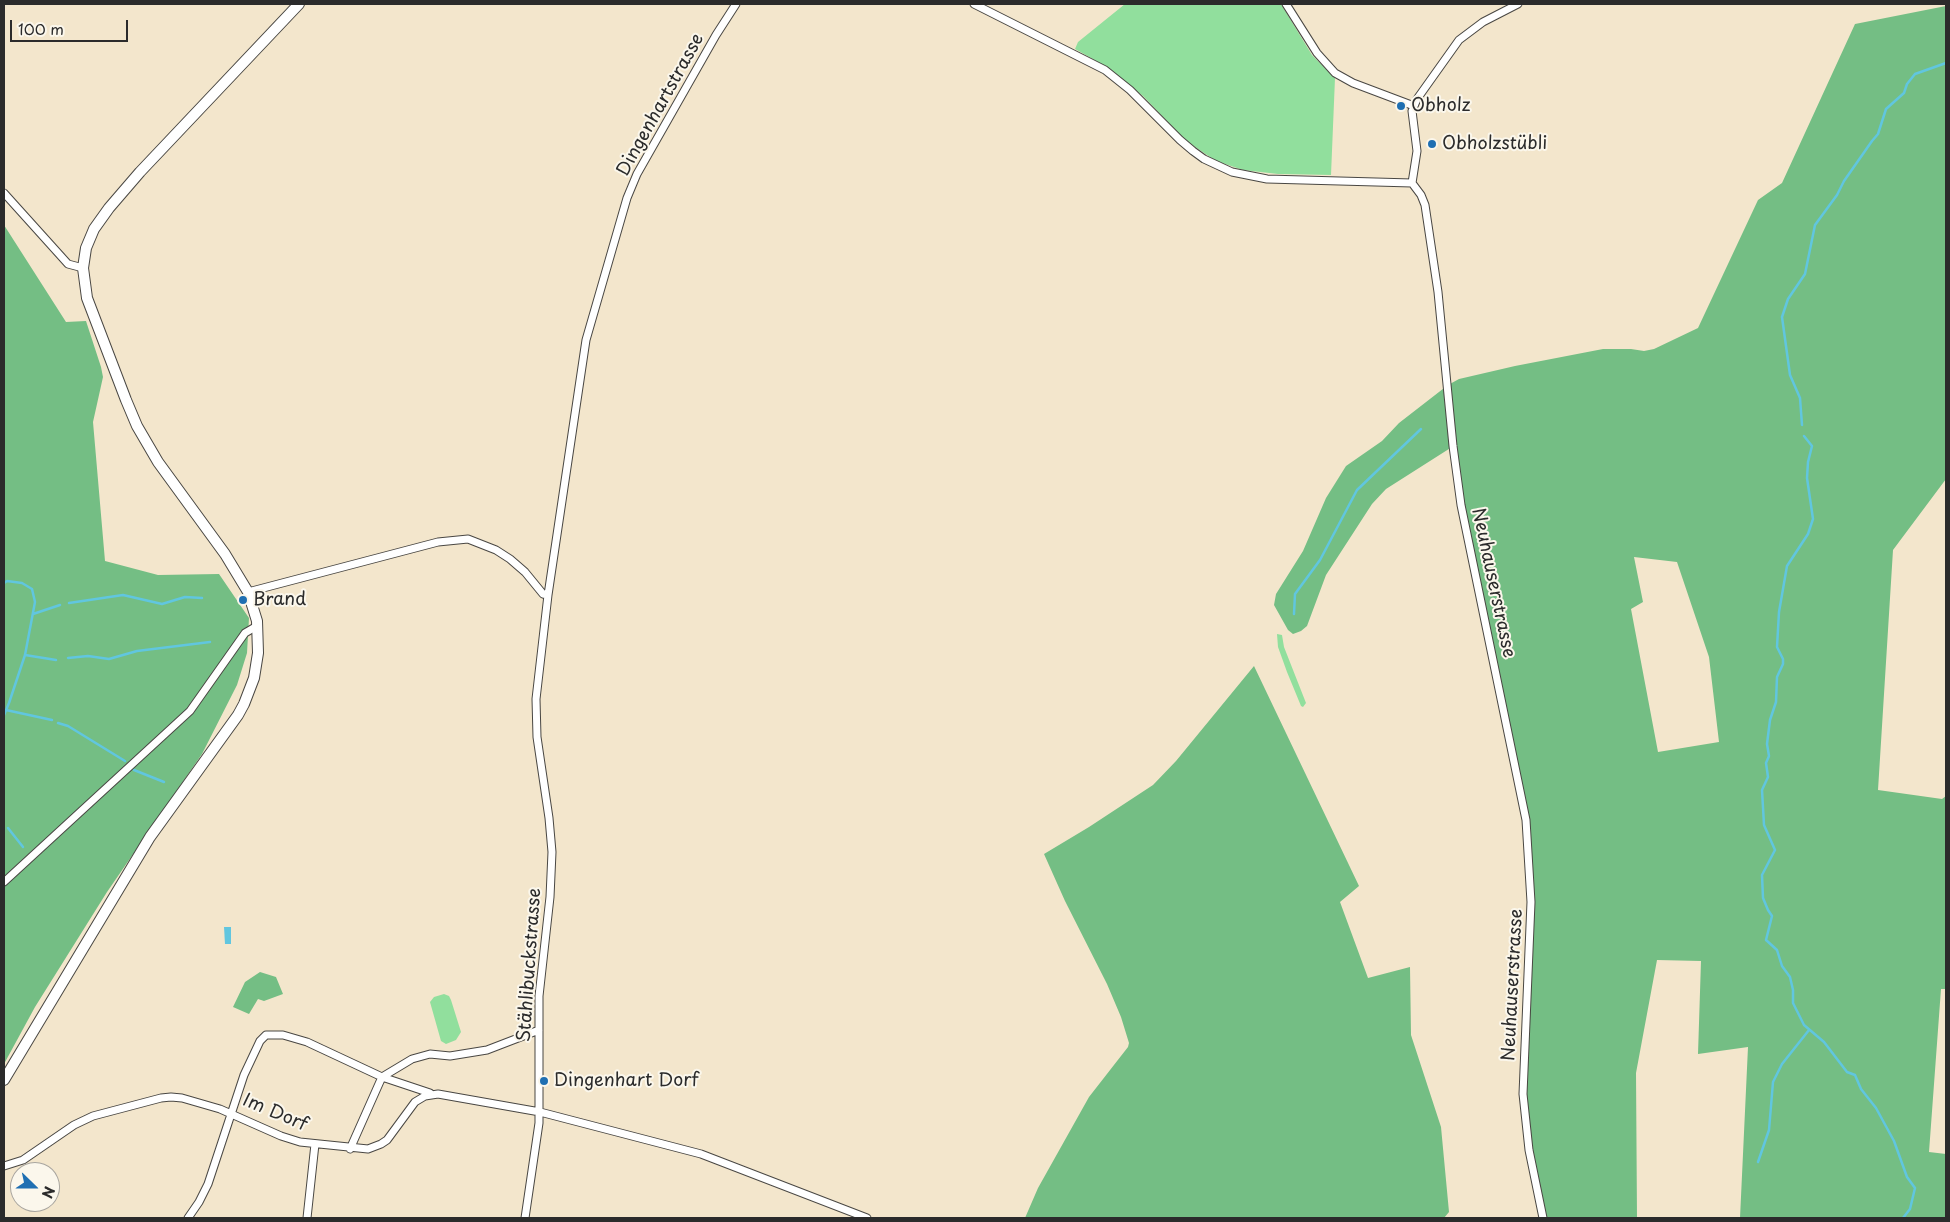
<!DOCTYPE html>
<html>
<head>
<meta charset="utf-8">
<style>
	body { margin:0 }
	#map { position:relative; width:1950px; height:1222px; overflow:hidden; background:#f3e6cc; font-family:"Playpen Sans",sans-serif }
	canvas { display:block }
	.frame { position:absolute; inset:0; border:5px solid #2b2b2b; pointer-events:none }
	.north { position:absolute; left:10px; top:1162px; width:50px; height:50px; box-sizing:border-box; background:#fbf7ec; border:1px solid #a8a59f; border-radius:50%; rotate:112deg; font-size:14px; font-weight:700; line-height:20px; text-align:center; color:#2b2b2b }
	.north::after { content:''; display:block; margin:auto; width:18px; height:22px; background:#1f6fb2; clip-path:polygon(50% 0,100% 100%,50% 72%,0 100%) }
	.scale { position:absolute; left:10px; top:20px; width:118px; height:22px; box-sizing:border-box; border:2px solid #2b2b2b; border-top:0; padding-left:6px; font-size:15px; line-height:18px; white-space:nowrap; color:#2b2b2b; -webkit-text-stroke:4px #fbf7ec; paint-order:stroke }
</style>
</head>
<body>
<div id="map">
<canvas width="1950" height="1222"></canvas>
<div class="frame"></div>
<div class="north">N</div>
<div class="scale">100 m</div>
</div>
<script>
const c = document.querySelector('canvas').getContext('2d');
c.lineJoin = 'round';
function fill(path, color) { c.fillStyle = color; c.fill(path, 'evenodd'); }
const toPath = rows => new Path2D(rows.map(r => 'M' + r).join(''));
function strokePath(path, color, width, dash) { c.strokeStyle = color; c.lineWidth = width; c.lineCap = dash ? 'butt' : 'round'; c.setLineDash(dash || []); c.stroke(path); }
function drawText(font, color, halo, rows, align = 'center') {
  c.font = font + ' "Playpen Sans",sans-serif'; c.lineWidth = 4; c.setLineDash([]); c.textBaseline = 'middle'; c.strokeStyle = halo; c.fillStyle = color; for (const [text, x, y, turn = 0] of rows) {
    c.save(); c.translate(x, y); c.rotate((+turn || 0) * Math.PI / 180); c.textAlign = isNaN(turn) ? turn : align; if (halo) c.strokeText(text, 0, 0); c.fillText(text, 0, 0); c.restore();
  }
}
fill(toPath([
	[1125,4,1281,4,1312,55,1335,78,1331,175,1278,174,1243,170,1216,161,1186,141,1143,96,1105,66,1075,49,1078,42],
	[1277,634,1282,635,1284,647,1306,703,1303,707,1301,706,1287,672,1278,647],
	[444,994,449,996,451,1000,461,1032,456,1040,446,1044,441,1041,430,1002,434,997]
]), '#91df9d');
fill(toPath([
	[1946,6,1946,479,1893,550,1878,790,1942,799,1946,796,1946,989,1941,989,1929,1152,1946,1154,1946,1218,1740,1218,1748,1047,1698,1054,1701,961,1657,960,1636,1073,1637,1218,1543,1218,1523,1094,1531,902,1526,820,1452,447,1386,489,1372,504,1326,575,1307,626,1301,631,1293,634,1288,630,1274,605,1276,594,1303,551,1326,498,1346,466,1382,441,1399,423,1448,385,1459,379,1515,366,1603,349,1631,349,1644,351,1654,349,1698,328,1758,200,1782,183,1855,24],
	[1634,557,1677,562,1709,657,1719,742,1658,752,1631,609,1643,602],
	[4,225,66,322,86,321,101,367,103,377,93,422,105,561,158,575,219,574,249,618,247,653,237,685,202,754,107,892,35,1007,4,1064],
	[1254,666,1359,886,1340,902,1368,978,1410,967,1411,1035,1441,1127,1449,1212,1444,1218,1025,1218,1038,1188,1089,1097,1128,1047,1129,1043,1121,1017,1107,984,1065,901,1044,854,1089,827,1153,785,1176,761],
	[260,972,276,977,283,994,264,1001,258,999,249,1014,233,1007,245,982]
]), '#74be84');
fill(toPath([
	[224,927,231,927,231,944,225,944]
]), '#61c6df');
strokePath(toPath([
	[1802,425,1800,398,1790,375,1782,317,1788,299,1805,274,1815,225,1837,195,1844,181,1872,141,1878,134,1886,109,1904,93,1907,84,1915,74,1946,63],
	[1804,436,1812,446,1808,462,1807,478,1813,519,1808,534,1787,566,1779,612,1777,647,1783,659,1783,664,1777,677,1776,702,1770,720,1767,744,1769,756,1766,763,1768,777,1762,790,1764,825,1775,850,1762,875,1763,898,1768,910,1772,916,1766,940,1777,950,1782,966,1790,977,1793,990,1793,1003,1804,1025,1824,1042,1847,1072,1855,1075,1861,1089,1876,1108,1894,1141,1907,1177,1915,1188,1910,1209,1903,1218],
	[4,583,7,581,22,583,32,589,35,602,25,655,9,703,4,715],
	[69,603,123,595,162,604,185,597,202,598],
	[33,614,60,605],
	[1294,614,1295,594,1320,560,1357,490,1421,429],
	[25,655,56,660],
	[68,658,88,656,109,659,137,651,210,642],
	[6,710,52,720],
	[58,723,68,726,125,761],
	[134,770,164,782],
	[8,828,23,847],
	[1758,1162,1769,1130,1773,1082,1782,1064,1809,1030]
]), '#61c6df', 2.5);
const street = toPath([
	[974,4,1105,70,1130,90,1180,140,1193,151,1204,159,1232,172,1267,179,1412,183],
	[1286,4,1317,53,1335,73,1353,83,1414,106],
	[1518,4,1483,22,1459,40,1417,99,1412,111,1417,151,1412,183,1421,195,1425,205,1438,292,1453,446,1461,505,1526,820,1531,902,1523,1094,1529,1150,1543,1218],
	[4,193,68,264,83,268],
	[248,592,438,542,468,539,496,550,510,559,525,572,543,594,548,595],
	[4,882,190,711,245,633,257,626],
	[350,1149,382,1077,430,1093],
	[4,1166,23,1160,74,1125,93,1116,161,1098,171,1097,182,1098,220,1109,281,1136,300,1142,368,1149,381,1144,387,1140,415,1102,425,1096,438,1094,540,1112,701,1154,867,1218],
	[188,1218,199,1202,208,1184,244,1075,260,1041,266,1035,283,1035,307,1042,382,1077,412,1059,430,1054,450,1056,487,1050,539,1030],
	[307,1218,315,1144],
	[525,1218,539,1123,539,996,550,897,552,852,549,818,537,737,536,699,548,595,586,340,627,198,637,174,716,35,736,4]
]);
const secondary = toPath([
	[4,1080,150,837,238,715,244,704,254,678,258,653,257,621,248,592,225,554,158,462,137,426,126,400,87,298,83,268,86,248,94,229,109,208,140,172,299,4]
]);
strokePath(street, '#494743', 9);
strokePath(secondary, '#494743', 12);
strokePath(street, '#fff', 7);
strokePath(secondary, '#fff', 10);
for (const [x, y, r, color] of [
	[1401,106,5,"#1f6fb2"],
	[1432,144,5,"#1f6fb2"],
	[243,600,5,"#1f6fb2"],
	[544,1081,5,"#1f6fb2"]
]) { const dot = new Path2D(); dot.arc(x, y, r, 0, 2 * Math.PI); c.fillStyle = color; c.fill(dot); strokePath(dot, '#fbf7ec', 2); }
drawText('18px', '#2b2b2b', '#fbf7ec', [
	["Dingenhartstrasse",661,105,-61],
	["Neuhauserstrasse",1493,583,78],
	["Stählibuckstrasse",530,965,-86],
	["Neuhauserstrasse",1513,985,-87],
	["Im Dorf",275,1113,23]
]);
drawText('18px', '#2b2b2b', '#fbf7ec', [
	["Obholz",1411,106],
	["Obholzstübli",1442,144],
	["Brand",253,600],
	["Dingenhart Dorf",554,1081]
], 'left');
</script>
</body>
</html>
